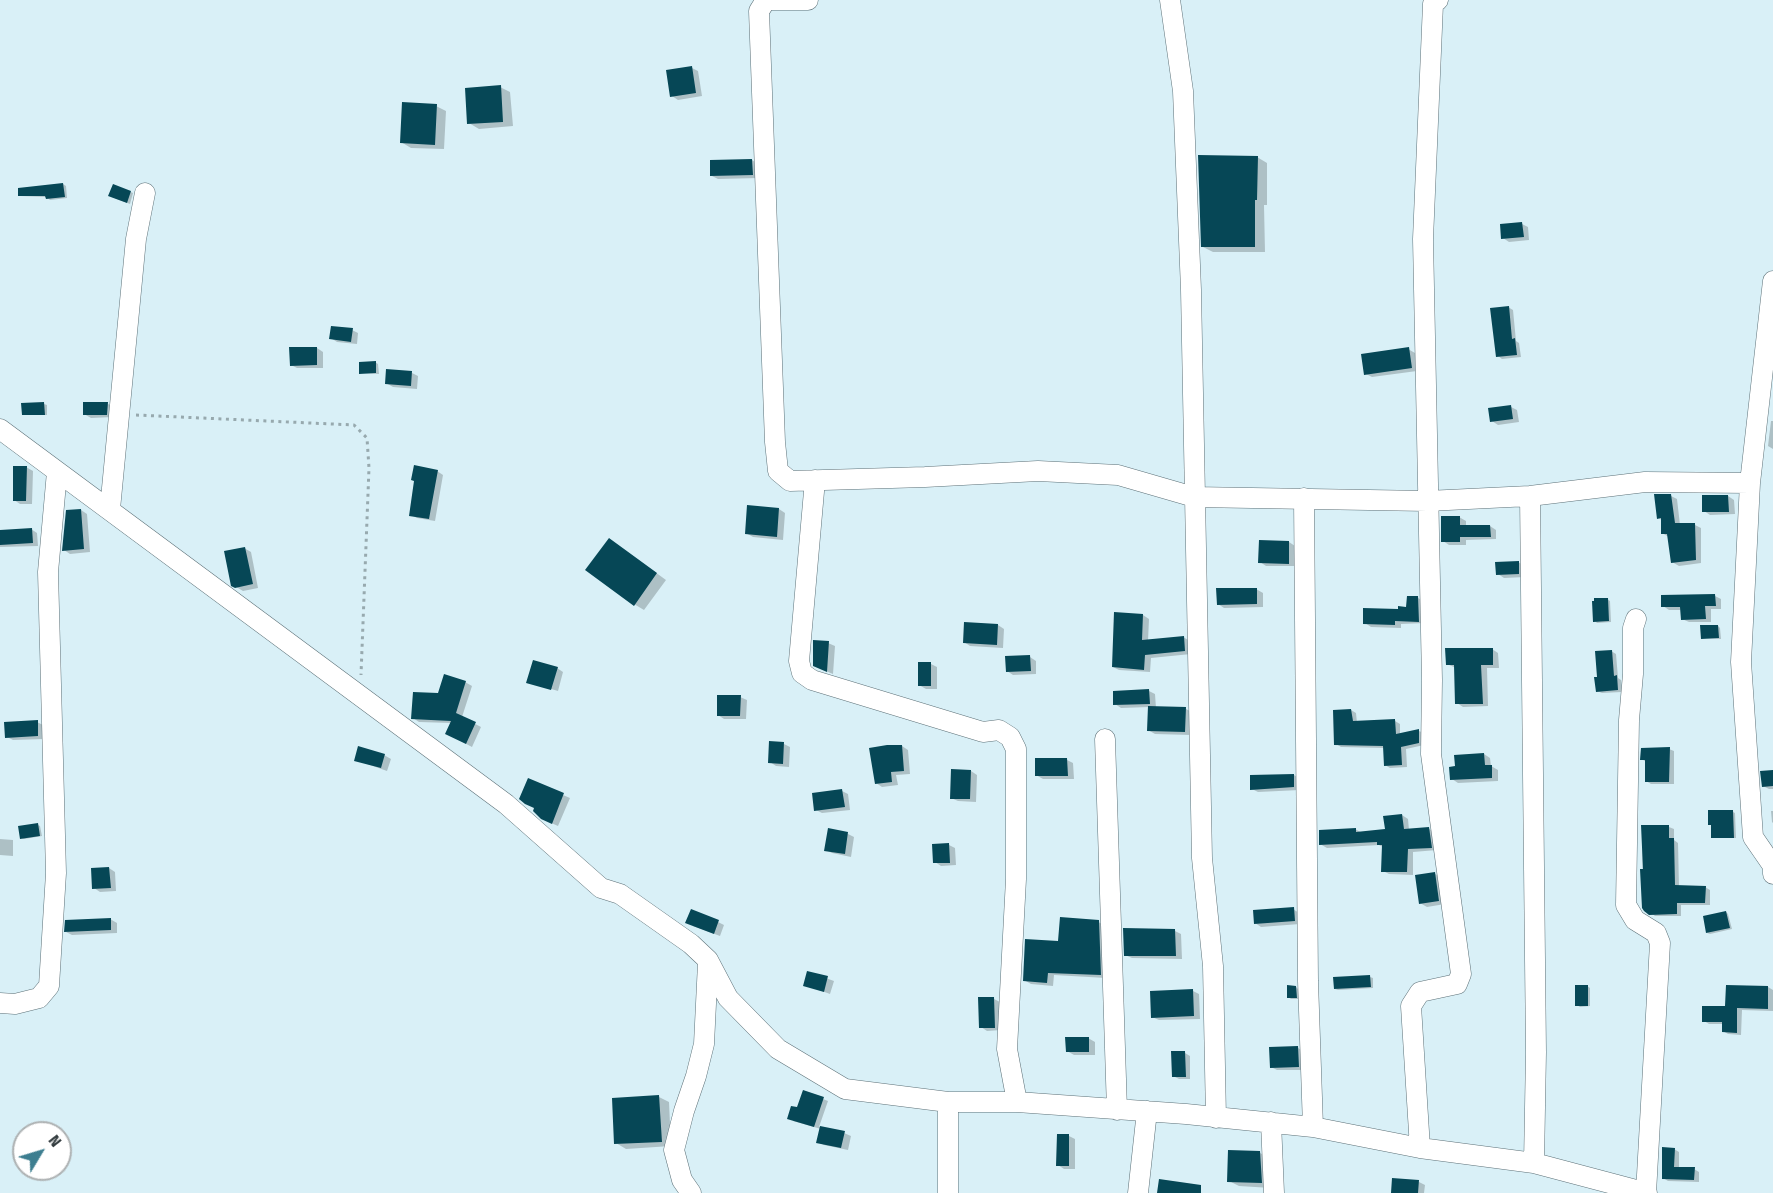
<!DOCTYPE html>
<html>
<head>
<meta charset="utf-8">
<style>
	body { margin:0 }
	#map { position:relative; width:1773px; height:1193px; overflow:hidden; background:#d9f0f7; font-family:"Fira Sans Condensed",sans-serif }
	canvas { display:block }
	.north { position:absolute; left:12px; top:1121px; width:60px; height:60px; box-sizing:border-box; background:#fff; border:2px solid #adb1b2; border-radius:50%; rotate:52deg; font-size:16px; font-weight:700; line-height:24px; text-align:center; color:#323b3e }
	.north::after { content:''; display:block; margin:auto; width:21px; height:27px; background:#3d7e90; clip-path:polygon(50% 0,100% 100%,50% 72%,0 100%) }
</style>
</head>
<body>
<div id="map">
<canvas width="1773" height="1193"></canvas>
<div class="north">N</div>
</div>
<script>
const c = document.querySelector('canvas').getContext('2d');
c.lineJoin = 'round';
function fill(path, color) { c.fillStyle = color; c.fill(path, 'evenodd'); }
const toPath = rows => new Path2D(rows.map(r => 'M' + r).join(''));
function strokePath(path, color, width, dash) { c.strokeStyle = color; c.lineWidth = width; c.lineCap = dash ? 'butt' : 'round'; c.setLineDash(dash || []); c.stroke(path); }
fill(toPath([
	[692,68,698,71,702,96,678,100,672,96],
	[500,87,510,92,513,126,479,129,469,123],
	[436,106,446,111,444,149,411,148,401,142],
	[1257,157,1267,163,1267,205,1264,205,1265,252,1213,252,1203,247],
	[752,160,758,164,759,178,718,179,712,176,711,162],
	[63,184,66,186,67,198,50,200,47,197,20,196],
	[114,185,133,193,130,204,112,197],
	[1522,224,1528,227,1529,240,1509,242,1503,238],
	[1508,307,1513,310,1516,341,1519,343,1521,357,1502,359,1498,356],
	[352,330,358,333,357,344,337,342,331,338],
	[317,348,323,352,323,368,297,368,291,365],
	[1408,349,1415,353,1417,371,1372,377,1366,374],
	[375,362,378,364,379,374,361,373],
	[412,373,418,376,417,389,393,387,386,383],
	[44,404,47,405,47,415,23,414],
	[108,404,114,407,113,417,91,418,84,414],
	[1511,407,1517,410,1519,422,1498,425,1492,421],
	[1771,421,1773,421,1773,449,1768,446],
	[26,467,33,471,32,504,20,504,14,500],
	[437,471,443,475,435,521,417,518,411,515],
	[1671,496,1677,499,1680,525,1695,525,1701,528,1701,563,1679,566,1672,562,1669,537,1662,533,1662,520,1658,518],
	[1728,496,1734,500,1735,514,1710,515,1704,511],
	[749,507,779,509,785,513,783,540,753,537,746,533],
	[81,510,87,514,90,552,70,554,64,550],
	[1459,517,1466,521,1466,526,1490,526,1496,530,1496,539,1466,540,1466,545,1449,545,1443,541],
	[31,529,37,533,38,546,0,547,0,531],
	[1289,542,1295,546,1295,566,1266,566,1260,562],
	[619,546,666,580,644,610,634,604],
	[244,548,251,552,258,588,243,591,233,585],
	[1518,562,1525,566,1525,577,1504,578,1498,574],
	[1256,589,1263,593,1263,607,1224,608,1218,604],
	[1715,596,1721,599,1721,609,1711,609,1711,622,1689,622,1682,619,1682,610,1669,610,1663,606],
	[1418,598,1424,601,1425,623,1401,624,1401,628,1371,627,1365,623,1407,609],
	[1607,599,1610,601,1611,622,1597,623,1595,621],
	[1143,615,1149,619,1148,641,1183,637,1190,641,1191,654,1151,658,1150,672,1119,670,1113,667],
	[998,625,1004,629,1003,648,970,646,964,642],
	[1718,626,1720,628,1721,639,1702,638],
	[828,643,835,646,833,674,821,669],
	[1492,649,1498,653,1499,668,1487,668,1488,706,1463,707,1457,703,1456,668,1447,664],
	[1611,651,1616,654,1618,678,1621,680,1622,692,1602,693,1597,691,1599,678],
	[1030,657,1036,661,1036,674,1013,675,1007,671],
	[931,664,937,667,937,689,926,689,919,685],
	[557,668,563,672,558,691,528,682],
	[465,682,472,686,462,717,481,727,472,747,453,737,451,723,419,722,413,718,439,695],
	[1149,691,1155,694,1156,708,1186,709,1192,712,1191,735,1155,734,1148,730,1149,707,1121,708,1115,704],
	[740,697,747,700,746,719,724,719,718,715],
	[1351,710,1356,713,1357,723,1395,721,1400,724,1400,734,1419,731,1424,733,1424,745,1406,749,1407,767,1390,768,1385,765,1384,748,1341,747,1336,744],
	[37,722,43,725,44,739,13,740,7,737],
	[784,744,790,747,789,767,776,766,770,762],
	[902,746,908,750,910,774,896,775,898,785,882,787,876,783],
	[1669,749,1674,751,1674,784,1651,784,1646,781,1646,762,1642,759],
	[1484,754,1490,758,1491,766,1498,770,1498,781,1458,783,1452,779],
	[384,755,391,759,387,771,356,760],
	[1067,760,1073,763,1074,779,1043,779,1036,775],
	[971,771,977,775,976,802,958,801,951,798],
	[1773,772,1773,789,1769,789,1763,786],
	[1294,775,1300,779,1300,790,1258,792,1252,789],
	[528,780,570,798,558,826,549,822,535,808],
	[842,791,848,794,850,810,822,813,816,810],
	[1771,811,1773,811,1773,823,1772,822],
	[1733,812,1735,813,1736,838,1713,837],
	[1402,815,1408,819,1409,830,1429,829,1435,832,1437,850,1413,852,1413,875,1389,874,1383,871,1383,847,1379,845,1327,848,1320,844,1355,829,1362,833,1386,830],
	[38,825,40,826,42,836,24,839,21,838],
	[1642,827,1669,827,1674,829,1674,840,1678,843,1679,887,1705,887,1710,890,1710,905,1681,905,1681,916,1655,916,1643,907],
	[829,830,848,834,854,837,851,857,832,853,826,850],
	[0,839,13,840,13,856,0,855],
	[949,845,955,848,956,865,941,866,935,862],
	[109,868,115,872,116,891,100,892,94,888],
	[1435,874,1441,877,1445,904,1427,907,1420,903],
	[1293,909,1299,913,1300,924,1261,927,1255,923],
	[1726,912,1728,914,1732,929,1710,934,1707,933],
	[110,919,117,923,117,933,72,935,66,932],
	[718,922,724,925,720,936,693,926],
	[1098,922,1105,925,1106,978,1054,975,1053,986,1031,984,1024,980,1059,942],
	[1175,931,1181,934,1182,959,1132,958,1125,955],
	[809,972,834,981,830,994,805,985],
	[1370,977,1373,978,1373,988,1338,990,1335,989],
	[1587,986,1590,988,1590,1006,1580,1007,1577,1005],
	[1296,987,1298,989,1299,999,1291,999,1288,997],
	[1768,987,1773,990,1773,1011,1742,1010,1741,1035,1728,1034,1723,1031,1723,1024,1709,1024,1704,1021],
	[1193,991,1199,994,1200,1019,1159,1020,1152,1017],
	[994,999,1000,1002,1001,1030,987,1031,981,1027],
	[1088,1038,1095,1042,1095,1055,1074,1055,1067,1051],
	[1298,1048,1304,1051,1305,1070,1277,1070,1271,1067],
	[1185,1053,1190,1056,1190,1079,1179,1079,1173,1076],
	[659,1097,669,1102,671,1146,626,1149,616,1143],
	[823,1099,828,1101,819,1127,844,1133,851,1136,848,1150,824,1145,818,1142,821,1129,793,1121,798,1109],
	[1069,1136,1075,1139,1075,1169,1064,1169,1058,1165],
	[1674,1149,1679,1152,1679,1168,1694,1169,1699,1172,1699,1182,1668,1181,1663,1178],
	[1260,1153,1270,1158,1271,1188,1239,1186,1229,1181],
	[1419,1182,1425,1185,1424,1193,1393,1193]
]), '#0003');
fill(toPath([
	[692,66,696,93,670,97,666,70],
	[501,85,503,122,467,124,465,88],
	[402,102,437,104,435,145,400,143],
	[1198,155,1258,156,1257,200,1255,200,1255,247,1201,247],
	[752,159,753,175,710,176,710,160],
	[63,183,65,197,46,199,45,196,18,196,18,188],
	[113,184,131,191,127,203,108,196],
	[1522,222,1524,237,1501,239,1500,224],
	[1509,306,1512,339,1515,338,1517,355,1496,357,1490,308],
	[331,326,353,328,351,342,329,339],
	[289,347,317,347,317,365,290,366],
	[1409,347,1412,368,1364,375,1361,354],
	[376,361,376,373,359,374,359,362],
	[386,369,412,371,411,386,385,384],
	[44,402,45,415,22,415,21,403],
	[83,402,108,402,107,415,83,415],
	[1511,405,1513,419,1490,422,1488,408],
	[414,465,438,470,429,519,409,516,414,481,411,480],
	[13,466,27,466,26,501,13,501],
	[1654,494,1671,494,1675,523,1695,523,1696,560,1671,563,1667,534,1661,534,1661,518,1657,519],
	[1702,495,1728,495,1729,512,1702,512],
	[747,505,779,508,777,537,745,534],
	[81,509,84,549,62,551,66,510],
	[1441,516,1460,516,1460,525,1490,525,1491,537,1460,537,1460,542,1441,542],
	[32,528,33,543,0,545,0,530],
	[609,538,657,573,634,606,585,570],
	[1259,540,1289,541,1289,564,1258,563],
	[245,547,253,584,235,588,231,586,224,551],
	[1519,561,1519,574,1496,575,1495,562],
	[1216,588,1257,588,1257,604,1217,605],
	[1715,594,1716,606,1705,606,1706,619,1681,620,1680,607,1661,607,1661,595],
	[1407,596,1418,596,1419,622,1395,621,1395,625,1363,624,1363,608,1398,609,1398,606,1406,607],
	[1594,598,1608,598,1609,621,1593,622,1592,601,1594,601],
	[1114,612,1143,614,1142,640,1184,636,1185,651,1145,655,1144,670,1112,667],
	[964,622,998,624,997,645,963,643],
	[1700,625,1718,625,1719,638,1701,639],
	[813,640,829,641,827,672,813,666],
	[1445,648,1493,648,1493,665,1481,665,1483,704,1455,704,1454,665,1446,665],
	[1612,650,1614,676,1617,675,1618,690,1596,692,1594,677,1597,677,1595,651],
	[1030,655,1031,671,1006,672,1005,656],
	[533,660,558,667,551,690,526,683],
	[918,662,931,662,931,686,918,686],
	[444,674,466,681,456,713,476,722,466,744,445,734,451,721,411,719,413,692,438,693],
	[1149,689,1150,704,1113,705,1113,691],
	[717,695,741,695,740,716,717,716],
	[1148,706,1186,707,1185,732,1147,731],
	[1351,709,1353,721,1395,719,1396,734,1419,729,1419,743,1401,747,1402,765,1384,766,1383,746,1334,745,1333,710],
	[38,720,38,736,5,738,4,722],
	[769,741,784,742,783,764,768,763],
	[887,745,902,745,904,771,891,772,892,782,875,784,869,748],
	[358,746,385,754,381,768,354,761],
	[1670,747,1669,782,1645,782,1645,760,1640,760,1641,748],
	[1484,753,1485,765,1492,765,1492,778,1450,780,1449,767,1455,766,1454,755],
	[1035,758,1067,758,1068,776,1035,776],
	[951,769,971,770,970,799,950,799],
	[1773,770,1773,786,1762,787,1760,771],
	[1294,774,1294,787,1250,790,1250,775],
	[528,778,564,793,552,824,541,819,533,811,534,808,525,804,519,799],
	[842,789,845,807,814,811,812,793],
	[1708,810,1733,810,1734,838,1711,838,1711,825,1708,825],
	[1402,814,1404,829,1429,827,1432,848,1408,849,1407,872,1381,872,1382,845,1377,845,1377,842,1319,845,1319,830,1356,828,1356,832,1385,829,1383,816],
	[38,823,40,836,20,839,18,826],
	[1641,825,1669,825,1669,838,1674,838,1675,885,1706,886,1705,903,1677,903,1677,914,1649,915,1644,911,1642,908,1640,869,1643,869],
	[828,828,848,832,845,854,824,851],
	[949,843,950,863,933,863,932,844],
	[109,867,111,888,92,889,91,868],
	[1435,872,1439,901,1419,904,1415,875],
	[1294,907,1295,921,1254,924,1253,910],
	[691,909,719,920,714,934,685,923],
	[1726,911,1730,928,1706,933,1703,916],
	[1060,917,1099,920,1101,975,1048,973,1047,983,1023,981,1025,939,1058,941],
	[111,918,111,930,64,932,65,920],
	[1123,928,1175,929,1176,956,1124,956],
	[807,971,828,976,824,992,803,986],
	[1370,975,1371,987,1334,989,1333,977],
	[1287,985,1296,986,1297,998,1287,998],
	[1575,985,1588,985,1588,1006,1575,1006],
	[1726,985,1768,986,1768,1009,1737,1008,1737,1033,1722,1032,1722,1022,1702,1022,1702,1006,1725,1006],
	[1193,989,1194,1016,1151,1018,1150,991],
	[978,997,994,997,995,1028,979,1028],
	[1065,1037,1089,1037,1089,1052,1066,1052],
	[1298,1046,1299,1067,1270,1068,1269,1047],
	[1171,1051,1185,1051,1186,1077,1172,1077],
	[803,1090,824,1097,814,1127,787,1119,791,1106,797,1107],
	[659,1095,662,1142,614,1144,612,1098],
	[820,1126,845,1131,841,1148,816,1143],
	[1057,1134,1069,1134,1069,1166,1056,1166],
	[1662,1147,1675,1148,1674,1167,1695,1167,1694,1180,1662,1179],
	[1228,1150,1260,1151,1262,1183,1227,1182],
	[1392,1178,1419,1180,1418,1193,1391,1193],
	[1159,1179,1201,1185,1201,1193,1157,1193]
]), '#064756');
const street = toPath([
	[808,0,766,0,759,11,775,442,778,471,790,481,925,477,1038,471,1118,475,1194,497,1427,501,1530,496,1645,482,1750,483],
	[1170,0,1183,91,1191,290,1202,858,1213,966,1216,1118],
	[1773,281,1750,483,1741,662,1753,837,1773,866,1773,874],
	[0,429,506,804,601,888,620,894,691,944,708,960,728,998,778,1049,845,1089,948,1102,1017,1102,1186,1114,1313,1127,1420,1148,1534,1163,1647,1193],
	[815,480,799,661,802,673,812,680,983,732,999,730,1010,737,1016,749,1016,879,1007,1049,1017,1102],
	[1530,496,1536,1052,1534,1163],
	[1304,498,1308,981,1313,1127],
	[110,509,136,239,145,193],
	[1636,619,1633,628,1633,674,1629,720,1626,905,1635,920,1656,933,1660,943,1646,1193],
	[1105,739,1117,1110],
	[0,1003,15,1004,39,998,49,986,56,873,48,572,57,472],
	[1271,1122,1274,1193],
	[1420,1148,1411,1006,1420,992,1457,984,1461,974,1431,754,1432,680,1423,239,1433,4,1438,0],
	[691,1193,682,1180,674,1150,684,1111,696,1076,704,1044,708,963],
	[948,1193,948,1102],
	[1138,1193,1147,1111]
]);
strokePath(street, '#5d7178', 21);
strokePath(toPath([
	[136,415,354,425,367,438,369,468,361,675]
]), '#97a9ae', 3, [3, 4.5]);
strokePath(street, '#fff', 20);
</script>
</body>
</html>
